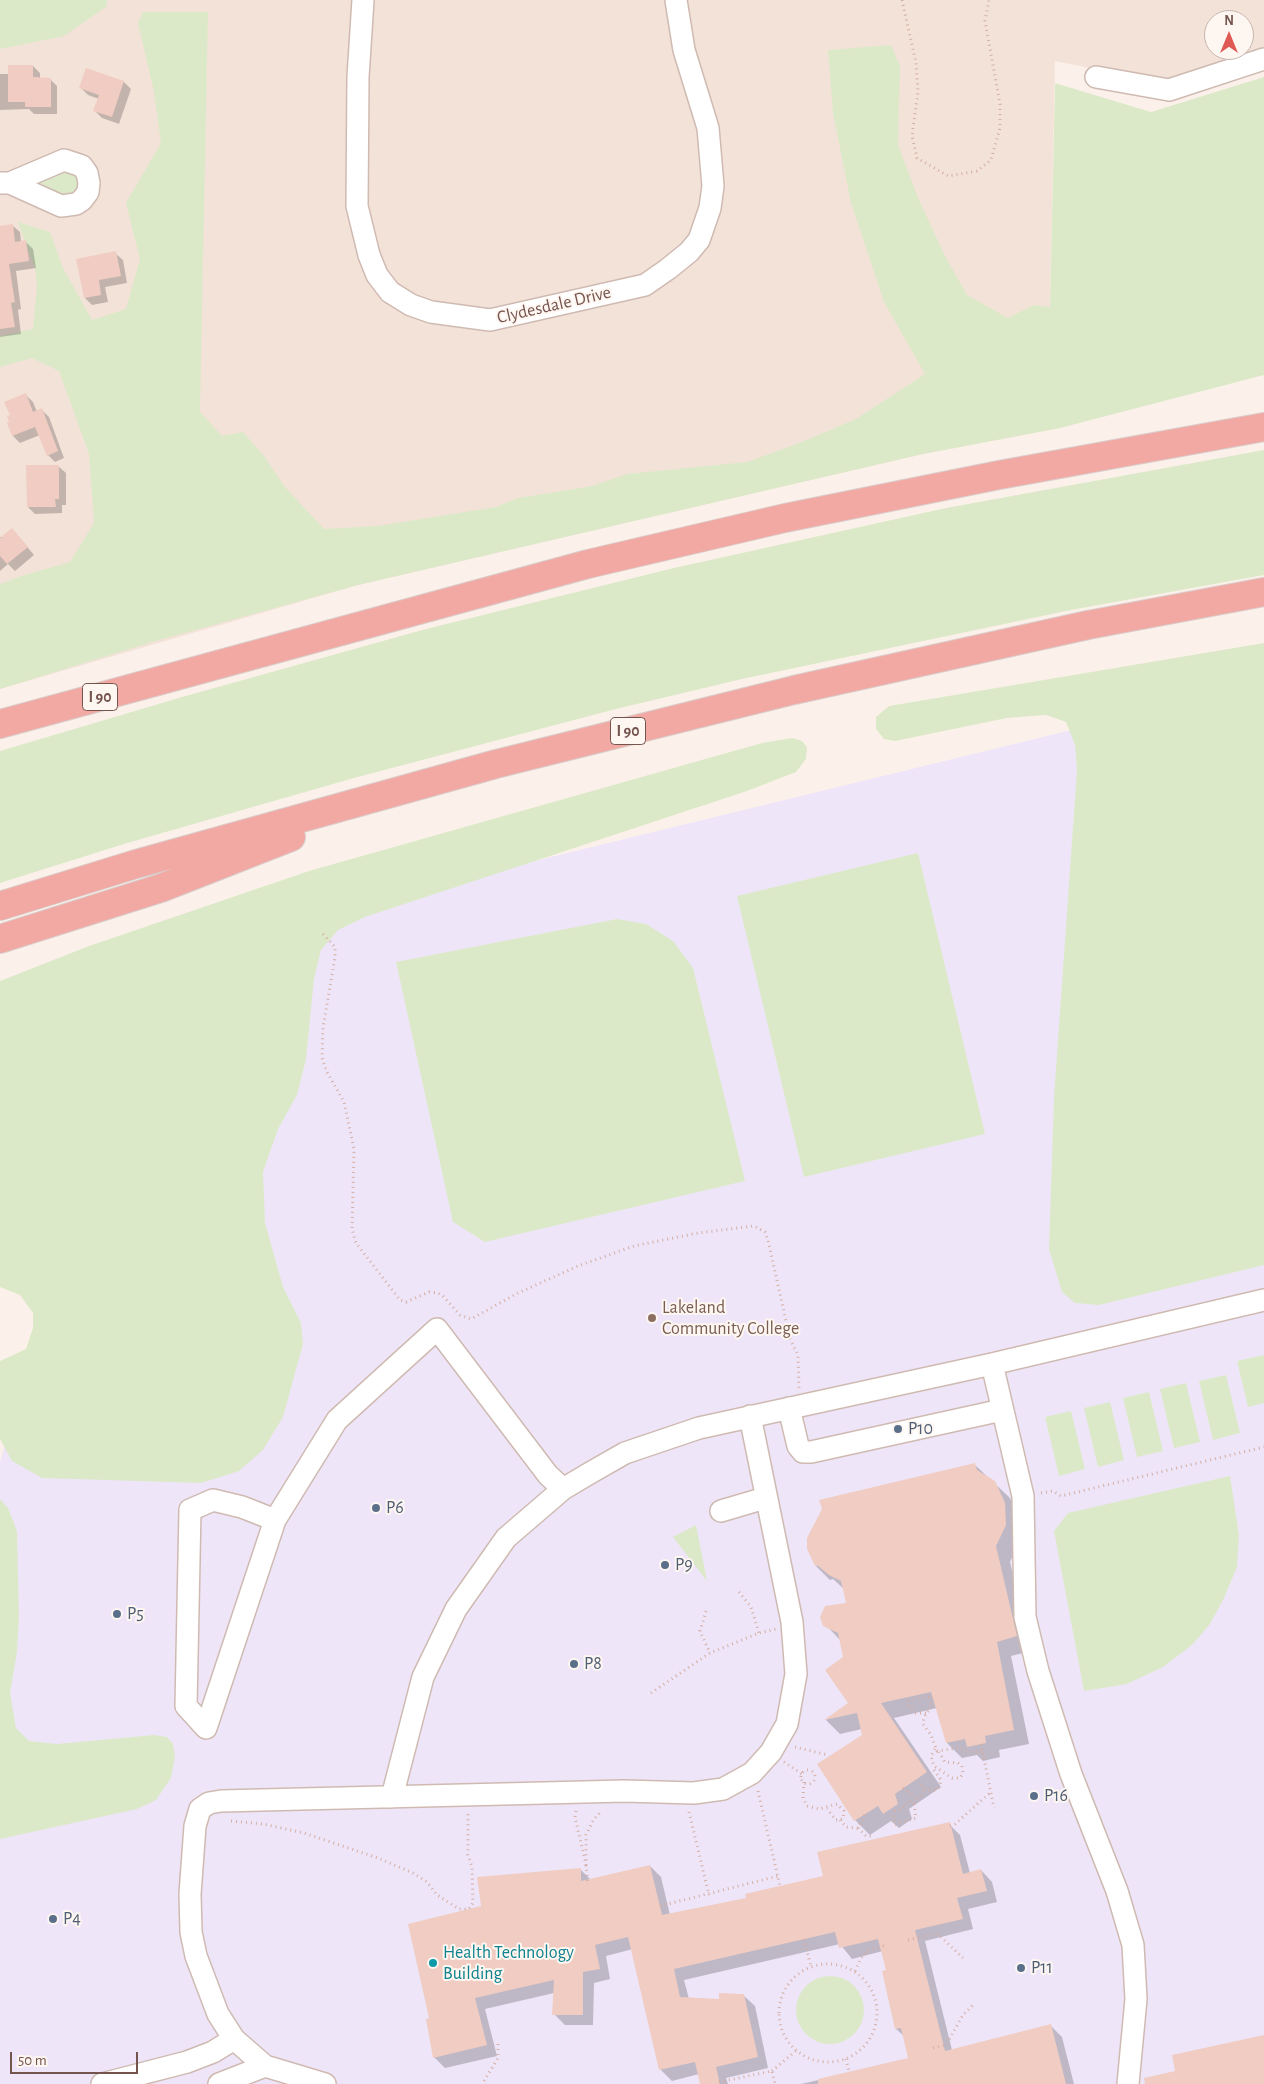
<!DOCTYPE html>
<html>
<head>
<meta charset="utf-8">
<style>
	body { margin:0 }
	#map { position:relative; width:1264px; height:2084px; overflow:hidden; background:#fcf1ea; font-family:"Alegreya Sans",sans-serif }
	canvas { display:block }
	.north { position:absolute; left:1204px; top:10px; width:50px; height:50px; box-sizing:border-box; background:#fef6f0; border:1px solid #c7b5af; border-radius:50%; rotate:0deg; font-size:14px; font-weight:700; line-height:20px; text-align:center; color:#75544e }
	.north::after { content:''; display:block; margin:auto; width:18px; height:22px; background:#df5955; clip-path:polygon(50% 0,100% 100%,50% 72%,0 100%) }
	.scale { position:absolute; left:10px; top:2052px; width:128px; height:22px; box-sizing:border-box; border:2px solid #75544e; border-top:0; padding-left:6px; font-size:15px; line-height:18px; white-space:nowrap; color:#75544e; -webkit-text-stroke:4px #fef6f0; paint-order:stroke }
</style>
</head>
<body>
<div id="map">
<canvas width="1264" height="2084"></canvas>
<div class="north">N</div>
<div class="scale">50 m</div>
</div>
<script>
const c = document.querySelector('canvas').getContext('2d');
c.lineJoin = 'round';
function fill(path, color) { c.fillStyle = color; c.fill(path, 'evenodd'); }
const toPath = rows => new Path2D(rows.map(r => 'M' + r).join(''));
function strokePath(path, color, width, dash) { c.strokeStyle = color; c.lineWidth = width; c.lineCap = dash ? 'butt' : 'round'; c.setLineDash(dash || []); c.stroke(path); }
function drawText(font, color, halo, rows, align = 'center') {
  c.font = font + ' "Alegreya Sans",sans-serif'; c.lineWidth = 4; c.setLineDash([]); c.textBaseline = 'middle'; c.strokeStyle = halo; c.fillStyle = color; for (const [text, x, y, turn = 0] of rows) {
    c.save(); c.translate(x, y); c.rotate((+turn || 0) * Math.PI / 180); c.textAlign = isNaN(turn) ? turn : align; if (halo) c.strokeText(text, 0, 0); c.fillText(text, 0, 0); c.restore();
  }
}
fill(toPath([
	[0,0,1264,0,1264,48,1165,83,1055,61,1050,307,1060,428,923,454,358,585,0,689],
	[1214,20,1244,20,1244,50,1214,50]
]), '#f3e2d8');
fill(toPath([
	[1264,683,1264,2084,0,2084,0,1462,81,1173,276,924]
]), '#eee6f8');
fill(toPath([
	[0,0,107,0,107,6,64,36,0,49],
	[143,12,208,12,200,412,222,436,243,432,264,456,284,486,324,529,378,526,496,507,518,498,592,486,627,474,747,462,797,444,856,419,925,374,884,302,851,203,833,113,828,50,891,45,900,66,898,145,919,200,945,256,967,295,1008,318,1034,305,1050,307,1055,83,1151,112,1264,77,1264,375,1060,428,923,454,358,585,152,642,0,689,0,584,21,576,70,562,94,523,89,454,59,371,32,358,0,367,0,336,33,329,37,286,35,268,18,222,50,232,63,268,92,320,126,309,140,259,126,203,161,143,154,92,138,23],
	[60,169,70,170,78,177,80,188,68,199,39,189,36,182],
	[1264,450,1264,575,1071,610,742,679,616,709,354,778,124,844,0,883,0,751,182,697,426,629,674,568,946,508],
	[1264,643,1264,1265,1099,1305,1075,1303,1062,1292,1049,1249,1054,1097,1077,770,1075,745,1066,722,1046,715,1007,718,895,741,884,739,876,729,876,717,889,706],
	[792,738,802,741,807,747,806,759,796,772,747,791,365,917,338,930,321,950,314,979,306,1059,297,1095,278,1129,263,1172,265,1223,283,1287,301,1323,303,1344,283,1417,263,1450,239,1471,201,1483,42,1478,12,1461,0,1439,0,1361,26,1349,33,1328,33,1313,20,1295,0,1287,0,981,89,946,309,871,762,743],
	[918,853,985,1134,804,1177,737,896],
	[617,919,646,924,673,941,693,968,745,1181,485,1242,453,1222,396,962],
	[1264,1355,1264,1403,1248,1407,1237,1361],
	[1226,1375,1240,1433,1213,1440,1199,1381],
	[1186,1383,1200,1442,1174,1448,1160,1389],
	[1149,1392,1163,1451,1137,1457,1123,1398],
	[1110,1402,1124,1460,1098,1467,1084,1408],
	[1071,1411,1085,1469,1059,1476,1045,1417],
	[1230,1476,1239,1535,1237,1567,1224,1598,1210,1624,1192,1645,1163,1667,1127,1684,1084,1691,1054,1531,1068,1513],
	[0,1499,8,1508,17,1531,19,1617,17,1652,10,1693,16,1728,29,1741,57,1744,154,1735,167,1737,173,1744,175,1757,171,1778,156,1800,137,1809,0,1839],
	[696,1525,707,1581,673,1537],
	'796 2010a34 34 0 1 1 68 0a34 34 0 1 1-68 0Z'
]), '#dce9c8');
fill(toPath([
	[33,66,40,73,40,79,50,79,57,86,57,114,34,114,29,109,0,110,0,74,10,74],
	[124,82,131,89,119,124,102,118,95,111,99,99,88,95,81,88],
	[12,225,20,232,21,242,26,242,33,249,36,268,16,271,21,309,18,310,21,334,0,337,0,227],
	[115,253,123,260,127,283,105,287,108,302,92,305,85,298],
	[26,395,33,402,37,412,42,410,49,417,64,458,55,462,48,455,40,435,20,443,13,436],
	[58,466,66,473,66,505,62,505,62,513,35,514,28,507],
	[0,537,19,537,34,555,15,571,8,564,0,571],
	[974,1464,1010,1498,1019,1519,1020,1540,1010,1562,1031,1651,1011,1656,1029,1744,999,1750,1000,1757,983,1761,977,1755,962,1758,947,1743,937,1708,894,1718,941,1787,909,1809,912,1819,899,1828,891,1821,870,1835,855,1820,819,1764,864,1736,862,1729,840,1734,826,1720,850,1703,841,1641,822,1621,848,1604,844,1589,833,1579,830,1580,816,1566],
	[949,1824,960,1835,970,1873,981,1870,992,1882,997,1902,968,1909,973,1929,925,1941,952,2050,1051,2026,1062,2037,1074,2084,801,2084,910,2059,905,2037,896,2029,883,1951,852,1959,840,1944,684,1980,689,1999,721,2001,743,1995,755,2006,768,2068,726,2078,728,2084,701,2084,699,2074,672,2081,661,2070,633,1949,606,1956,610,1979,594,1983,593,2025,565,2025,554,2014,554,1993,485,2009,497,2056,445,2068,434,2057,431,2019,482,1906,580,1869,591,1880,650,1866,661,1877,670,1915,747,1899,824,1877]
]), '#0003');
fill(toPath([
	[8,65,33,65,33,77,51,78,51,107,25,107,25,102,8,102],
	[86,68,124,81,112,117,93,111,99,95,79,88],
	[13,224,15,242,26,240,29,261,9,264,15,302,11,303,15,327,0,329,0,226],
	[116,251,121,276,99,280,101,295,84,298,76,259],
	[26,393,33,412,42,408,58,451,47,456,35,427,12,436,7,423,9,422,7,416,10,415,4,402],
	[26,465,59,465,59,499,55,499,56,507,27,507],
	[12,528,28,547,7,564,0,556,0,538],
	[975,1463,977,1470,995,1481,1005,1503,1006,1525,996,1546,1017,1636,997,1642,1014,1730,985,1736,986,1743,967,1747,965,1739,946,1743,931,1692,881,1703,927,1772,895,1794,898,1804,883,1814,878,1806,854,1821,817,1764,862,1735,857,1713,824,1720,848,1703,825,1670,843,1657,838,1633,823,1626,820,1617,825,1606,846,1603,841,1581,829,1575,817,1565,815,1566,807,1549,807,1538,822,1509,819,1500],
	[950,1822,963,1874,981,1869,987,1891,957,1898,963,1919,915,1930,945,2051,1051,2024,1066,2084,818,2084,818,2079,908,2058,901,2028,895,2029,882,1971,886,1970,878,1939,839,1948,835,1932,674,1969,680,1997,719,1999,719,1993,744,1994,758,2057,716,2067,720,2084,700,2084,695,2062,659,2070,628,1937,595,1945,600,1969,583,1972,583,2015,552,2015,554,1980,475,1998,487,2045,433,2058,426,2019,429,2018,408,1924,481,1906,477,1877,581,1868,581,1881,650,1865,662,1915,746,1898,745,1894,823,1876,817,1852],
	[1264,2035,1264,2084,1145,2084,1144,2078,1175,2071,1172,2055]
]), '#f0ccc2');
const minor = toPath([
	[363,0,358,77,357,206,369,255,377,275,390,292,411,305,431,312,490,320,645,285,668,269,689,252,699,240,710,208,713,186,708,128,684,50,676,0],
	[1096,77,1169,90,1264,59],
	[0,183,10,183,64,160,82,166,87,173,89,183,88,192,82,200,76,204,61,206,10,183],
	[992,1364,1023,1496,1025,1617,1038,1671,1071,1774,1117,1891,1133,1945,1136,1999,1128,2084],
	[789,1408,798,1446,803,1452,811,1452,1002,1410],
	[721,1511,765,1498],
	[275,1520,242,1507,213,1500,190,1510,186,1706,206,1728,275,1520,337,1420,437,1329,548,1475,563,1489],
	[392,1797,423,1677,456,1609,506,1538,563,1489,590,1473,625,1453,699,1428,992,1364,1264,1300],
	[102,2084,187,2062,213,2052,234,2039],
	[219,2084,265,2066],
	[325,2084,265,2066,234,2039,218,2014,196,1956,191,1932,190,1894,195,1826,200,1809,209,1803,221,1801,624,1791,694,1793,723,1789,752,1773,771,1752,787,1724,796,1674,792,1622,750,1416]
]);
const highway = toPath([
	[0,724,588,564,785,518,999,475,1264,427],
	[0,906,136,864,496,764,794,690,1088,625,1264,592],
	[0,939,161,888,291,837]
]);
strokePath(minor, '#cfbab2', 24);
strokePath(highway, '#d8cfcd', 30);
strokePath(toPath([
	[902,0,916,63,918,91,912,136,917,158,948,176,977,171,991,160,1000,128,1000,104,985,21,989,0],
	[323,934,335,947,335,957,323,1028,322,1058,327,1072,344,1102,354,1149,352,1229,356,1243,400,1300,406,1302,429,1292,438,1293,443,1296,460,1315,471,1319,516,1294,578,1266,634,1246,698,1233,754,1226,765,1232,768,1240,790,1339,798,1355,799,1388],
	[1041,1493,1053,1491,1061,1496,1264,1447],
	[739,1592,751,1607,759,1633],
	[706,1611,700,1631,710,1653],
	[651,1693,710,1653,759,1633,776,1629],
	[926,1713,915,1713,910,1707,909,1700,931,1695,930,1709,924,1717,923,1724,931,1735,937,1751,958,1748,969,1752,983,1752],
	[981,1744,994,1808],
	[795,1747,828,1755],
	[935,1749,931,1756,934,1766,952,1778,960,1778,963,1773,962,1766,958,1763,945,1762,939,1752],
	[784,1762,802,1774],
	'801 1777a7 7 0 1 1 14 0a7 7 0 1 1-14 0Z',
	[804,1782,803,1798,807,1806,819,1809,837,1804,844,1811,843,1819,836,1820,827,1809],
	[921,1785,928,1791,936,1790,939,1787,941,1780,934,1770,934,1766],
	[903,1788,919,1800],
	[758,1791,780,1886],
	[914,1804,916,1818,895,1825,893,1818,895,1811,901,1810,908,1801,916,1803,925,1789],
	[576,1811,575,1817,586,1865,586,1835,594,1819,602,1811],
	[689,1812,709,1895],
	[840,1820,846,1827,858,1828,866,1813],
	[231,1821,263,1824,304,1833,378,1858,413,1873,427,1882,437,1895,459,1909,469,1909,473,1903,472,1867,468,1855,468,1812],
	[950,1826,955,1824,991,1792],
	[858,1828,866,1836,871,1836],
	[586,1865,588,1885],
	[660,1906,778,1876],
	[804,1939,811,1967],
	[908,1940,937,1933,963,1958],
	'779 2013a49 49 0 1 1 98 0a49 49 0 1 1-98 0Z',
	[855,1971,861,1958,869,1950,887,1945],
	[933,2048,946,2045,963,2015,974,2004],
	[846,2059,849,2071],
	[772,2071,797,2050],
	[484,2081,498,2058,498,2044],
	[719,2082,772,2071,775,2084]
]), '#d5aea5', 3, [1, 4]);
strokePath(minor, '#fff', 21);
strokePath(highway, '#f2a9a4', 28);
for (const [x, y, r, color] of [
	[652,1318,5,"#8d6e63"],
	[898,1429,5,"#5c6f8a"],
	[376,1508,5,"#5c6f8a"],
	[665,1565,5,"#5c6f8a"],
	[117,1614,5,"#5c6f8a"],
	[574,1664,5,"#5c6f8a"],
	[1034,1796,5,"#5c6f8a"],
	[53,1919,5,"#5c6f8a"],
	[433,1963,5,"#0f9aa8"],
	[1021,1968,5,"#5c6f8a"]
]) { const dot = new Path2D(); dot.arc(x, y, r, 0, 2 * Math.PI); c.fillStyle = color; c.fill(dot); strokePath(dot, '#fef6f0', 2); }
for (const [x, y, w] of [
	[100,697,35],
	[628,731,35]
]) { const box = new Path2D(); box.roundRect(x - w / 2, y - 13.5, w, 27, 4); c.fillStyle = '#fef6f0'; c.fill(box); strokePath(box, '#75544e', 1); }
drawText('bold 16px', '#75544e', null, [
	["I 90",100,697],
	["I 90",628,731]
]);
drawText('18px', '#75544e', '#fef6f0', [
	["Clydesdale Drive",554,305,-13]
]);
drawText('18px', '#785e54', '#fef6f0', [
	["Lakeland",662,1308],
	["Community College",662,1329]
], 'left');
drawText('18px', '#4e5e75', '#fef6f0', [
	["P10",908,1429],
	["P6",386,1508],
	["P9",675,1565],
	["P5",127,1614],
	["P8",584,1664],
	["P16",1044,1796],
	["P4",63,1919],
	["P11",1031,1968]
], 'left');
drawText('18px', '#0d838f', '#fef6f0', [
	["Health Technology",443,1953],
	["Building",443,1974]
], 'left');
</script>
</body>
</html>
